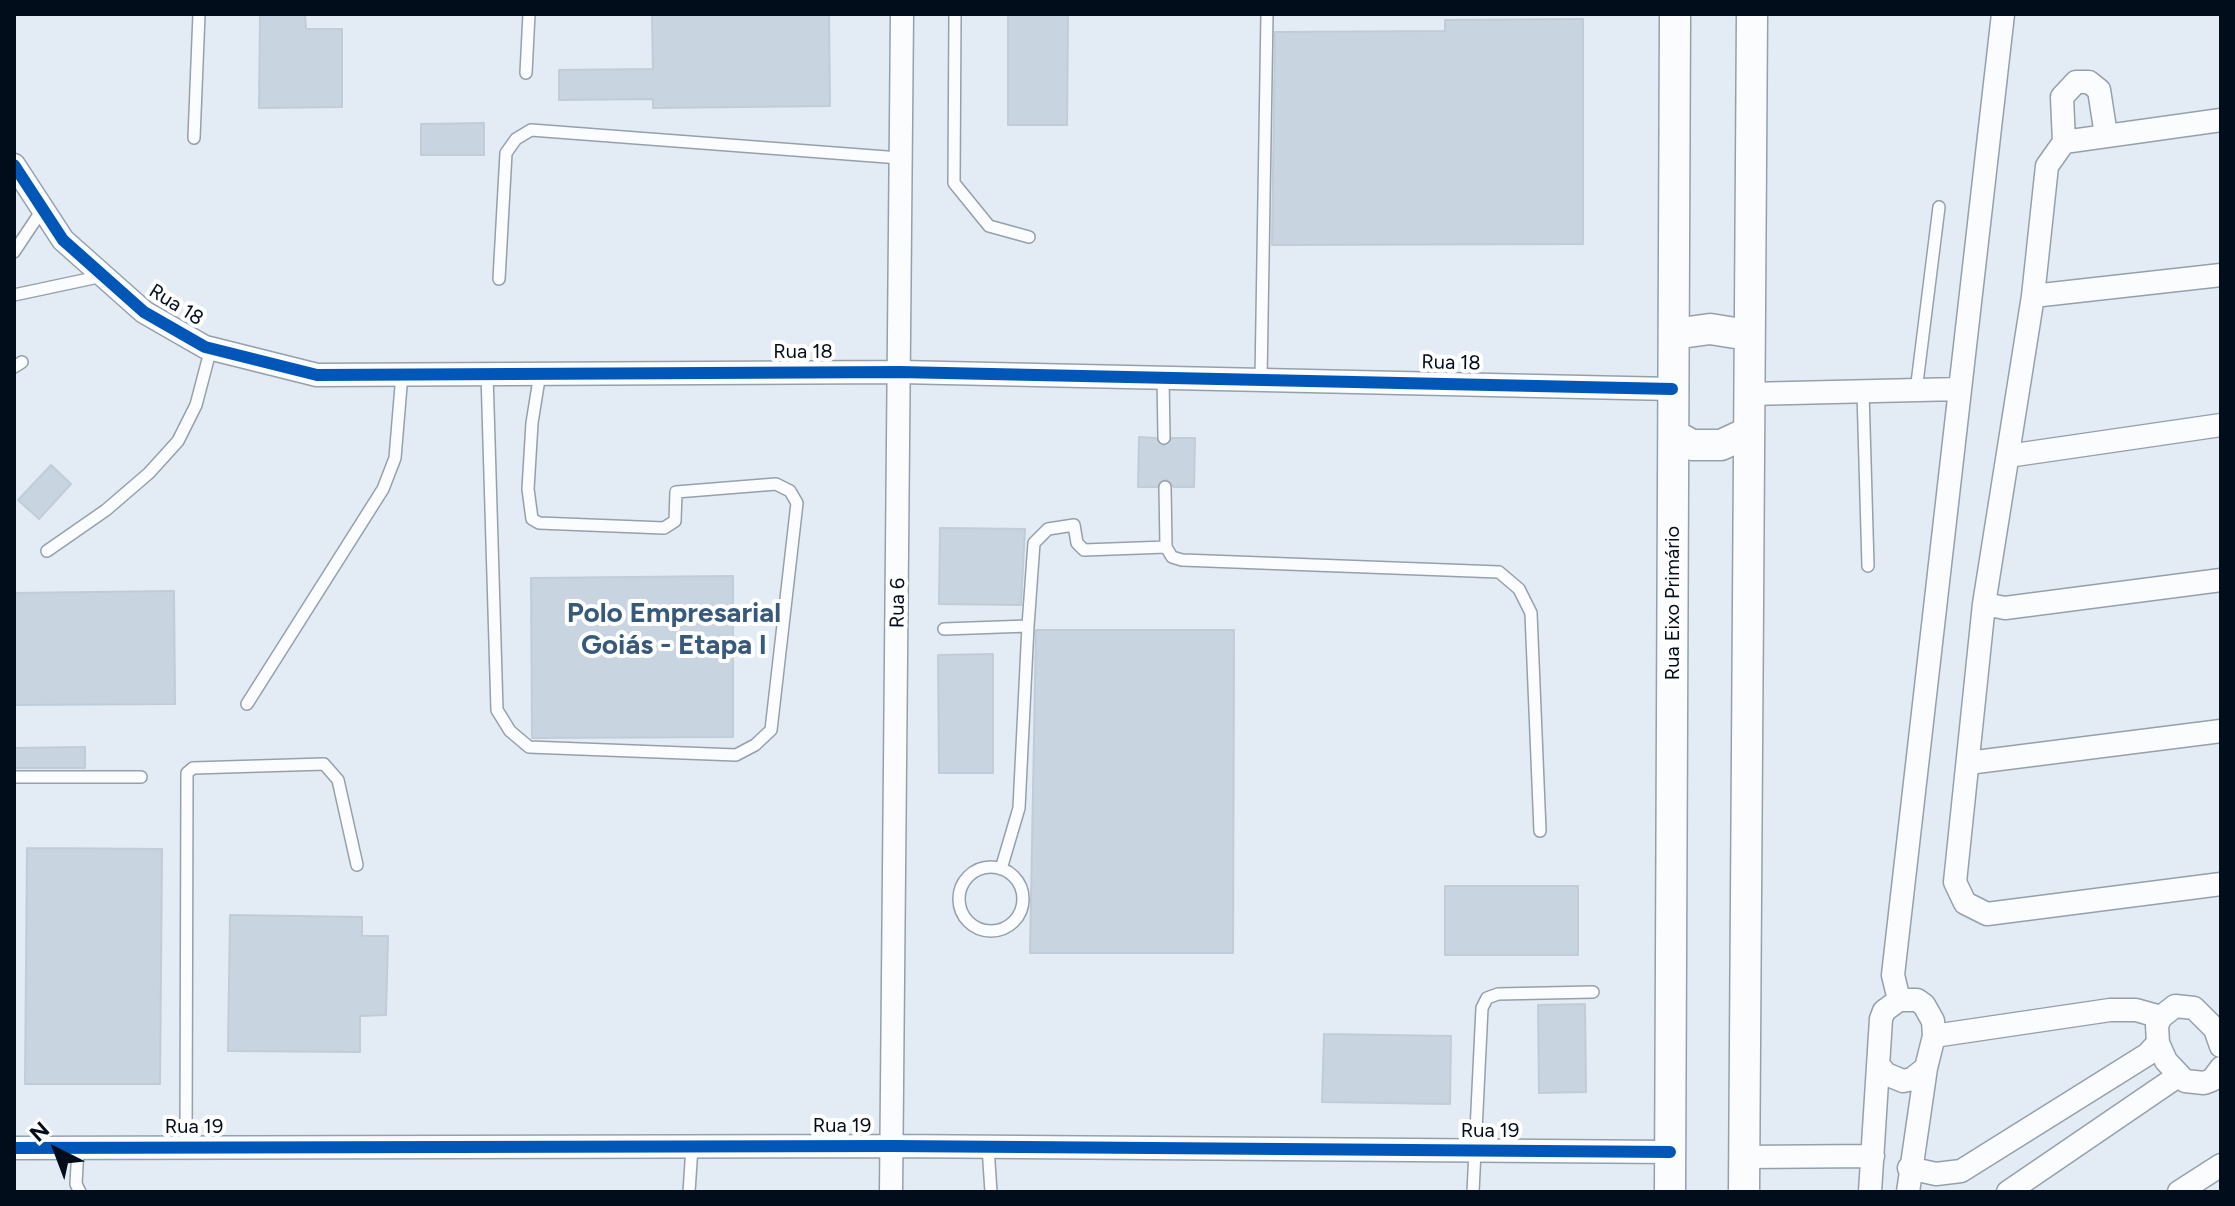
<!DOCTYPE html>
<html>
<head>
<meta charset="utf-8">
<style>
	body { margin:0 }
	#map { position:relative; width:2235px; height:1206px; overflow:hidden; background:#e3ecf5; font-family:Figtree,sans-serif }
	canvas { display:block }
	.frame { position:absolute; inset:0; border:16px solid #020d1b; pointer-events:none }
	.north { position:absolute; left:16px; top:1110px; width:80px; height:80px; -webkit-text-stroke:6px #fff; paint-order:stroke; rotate:318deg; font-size:22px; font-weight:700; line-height:32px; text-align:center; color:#020d1b }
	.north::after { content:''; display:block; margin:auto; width:28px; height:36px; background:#020d1b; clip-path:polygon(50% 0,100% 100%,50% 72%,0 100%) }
</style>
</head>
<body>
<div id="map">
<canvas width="2235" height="1206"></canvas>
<div class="frame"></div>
<div class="north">N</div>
</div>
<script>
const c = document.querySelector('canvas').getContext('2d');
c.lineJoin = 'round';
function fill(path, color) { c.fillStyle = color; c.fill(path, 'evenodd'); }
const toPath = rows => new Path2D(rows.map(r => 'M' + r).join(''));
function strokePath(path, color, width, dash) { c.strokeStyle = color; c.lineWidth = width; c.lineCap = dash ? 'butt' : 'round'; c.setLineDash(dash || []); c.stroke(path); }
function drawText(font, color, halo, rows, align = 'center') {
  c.font = font + ' Figtree,sans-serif'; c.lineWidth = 8; c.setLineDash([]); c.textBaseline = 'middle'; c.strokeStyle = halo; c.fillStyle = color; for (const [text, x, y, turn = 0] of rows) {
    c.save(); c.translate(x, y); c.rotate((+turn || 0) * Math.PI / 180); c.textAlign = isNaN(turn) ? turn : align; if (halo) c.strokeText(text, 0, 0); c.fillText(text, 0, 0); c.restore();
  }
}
const building = toPath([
	[260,14,305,14,306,29,342,29,342,107,259,108,260,14],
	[652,14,829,14,830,106,653,108,653,99,559,100,559,70,653,69,652,14],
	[1008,14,1068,14,1067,125,1008,125,1008,14],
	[1583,19,1583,244,1272,245,1275,32,1445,31,1445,20,1583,19],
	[484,123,484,155,421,155,421,124,484,123],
	[1139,437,1156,438,1163,446,1172,438,1195,438,1194,487,1174,487,1166,479,1157,487,1138,487,1139,437],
	[51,465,71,484,39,519,18,500,51,465],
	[940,528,1025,529,1021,605,939,604,940,528],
	[733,576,733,737,532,738,531,578,733,576],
	[174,591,175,704,14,705,14,593,174,591],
	[1036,630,1234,630,1233,953,1030,953,1036,630],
	[993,654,993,773,939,773,938,655,993,654],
	[85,747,85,768,14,768,14,748,85,747],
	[27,848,162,849,160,1084,25,1084,27,848],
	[1445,886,1578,886,1578,955,1445,955,1445,886],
	[230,915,362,917,362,936,388,936,386,1015,360,1016,360,1052,228,1051,230,915],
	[1585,1004,1586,1092,1539,1093,1538,1005,1585,1004],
	[1324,1034,1451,1036,1450,1104,1322,1102,1324,1034]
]);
fill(building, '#c8d4e0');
strokePath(building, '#c0ccd7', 2);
const lane = toPath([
	[955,14,954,183,989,226,1029,237],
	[526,73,529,14],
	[194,138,199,14],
	[14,252,42,210],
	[499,279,506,153,516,139,531,130,900,158],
	[14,295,103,276],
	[14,367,22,362],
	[487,374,497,710,510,731,529,747,736,755,755,745,771,730,797,503,790,491,776,484,676,492,675,521,664,528,539,523,532,519,528,489,532,423,540,373],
	[1163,377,1164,438],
	[1261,379,1267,14],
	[1916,391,1939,207],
	[1863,392,1868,566],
	[1165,487,1166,547,1172,557,1182,560,1499,572,1519,589,1531,613,1540,831],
	[47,551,106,510,149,473,178,441,196,405,211,348],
	[944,629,1028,626,1034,543,1048,529,1074,525,1077,543,1084,550,1166,547],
	[247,704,383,489,395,458,402,374],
	[14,777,141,777],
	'959 899a32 32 0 1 1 64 0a32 32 0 1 1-64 0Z',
	[1001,869,1019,808,1028,626],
	[78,1147,76,1184,80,1192],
	[186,1147,187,773,193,768,324,764,338,780,357,865],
	[988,1147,991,1192],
	[689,1192,692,1147],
	[1473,1192,1482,1008,1487,998,1498,994,1593,992]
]);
const street = toPath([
	[2221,120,2064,142,2047,166,2033,296,1984,604,1955,882,1965,903,1987,914,2221,884],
	[2064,142,2062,97,2076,82,2089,82,2099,90,2106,135],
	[14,165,63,240,144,312,205,347,317,375,900,372,1672,389],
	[2033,296,2221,275],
	[1749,394,1960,389],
	[2008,456,2221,425],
	[1984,604,2005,608,2221,580],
	[1968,763,2221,731],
	[1899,1000,1893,975,2003,14],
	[1934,1036,2110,1010,2136,1010,2161,1017],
	[2221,1046,2215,1029,2194,1008,2175,1006,2161,1017,2157,1025,2158,1043,2166,1061,2185,1081,2204,1083,2212,1080,2221,1068],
	[14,1148,892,1146,1670,1152],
	[1744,1157,1873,1156],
	[1909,1168,1936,1174,1961,1171,2148,1054,2158,1043],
	[891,1192,902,14],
	[1870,1192,1881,1019,1884,1011,1899,1000,1917,1000,1924,1005,1933,1021,1934,1036,1926,1068,1912,1079,1903,1081,1886,1074,1880,1067],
	[1908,1192,1926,1068],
	[2008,1192,2178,1076],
	[2179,1192,2221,1165]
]);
const secondary = toPath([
	[1674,334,1710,329,1748,335],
	[1674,435,1692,445,1721,445,1747,433],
	[1670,1192,1675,14],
	[1744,1192,1752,14]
]);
strokePath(lane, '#95a0ab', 14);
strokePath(street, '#95a0ab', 25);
strokePath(secondary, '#95a0ab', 33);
strokePath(lane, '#fbfcfe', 11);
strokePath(street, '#fbfcfe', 22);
strokePath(secondary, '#fbfcfe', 30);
strokePath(toPath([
	[14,165,63,240,144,312,205,347,317,375,900,372,1672,389],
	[14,1148,892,1146,1670,1152]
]), '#0057b8', 12);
drawText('20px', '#020d1b', '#fff', [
	["Rua 18",176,305,32],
	["Rua 18",803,352],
	["Rua 18",1451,363,1],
	["Rua 6",898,603,-89],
	["Rua Eixo Primário",1673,603,-90],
	["Rua 19",842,1126],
	["Rua 19",194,1127],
	["Rua 19",1490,1131]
]);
drawText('bold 28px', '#36597c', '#fff', [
	["Polo Empresarial",674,614],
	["Goiás - Etapa I",674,646]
]);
</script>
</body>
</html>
